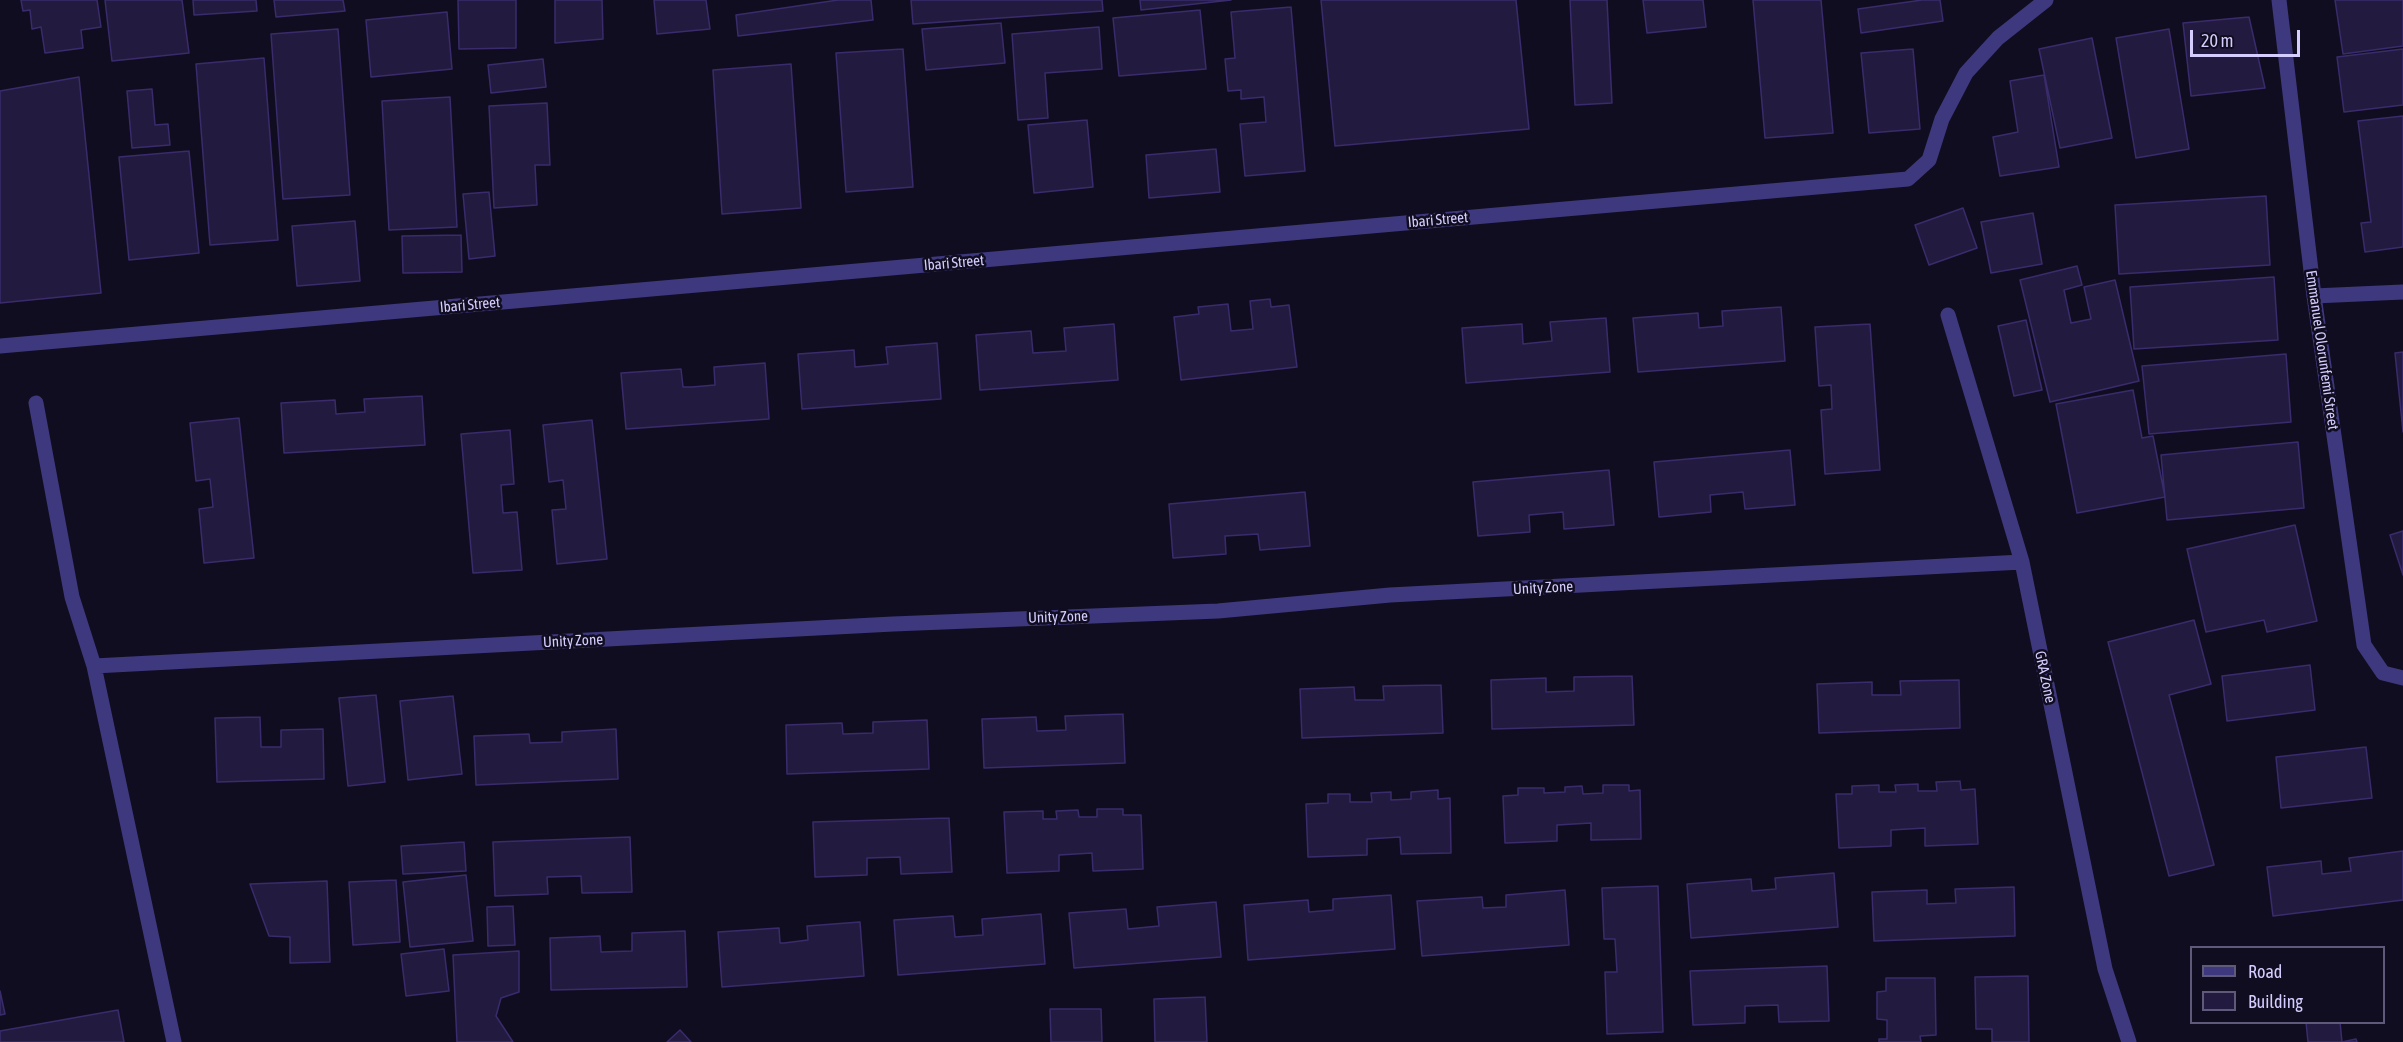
<!DOCTYPE html>
<html>
<head>
<meta charset="utf-8">
<style>
	body { margin:0 }
	#map { position:relative; width:2403px; height:1042px; overflow:hidden; background:#110d20; font-family:"Asap Condensed",sans-serif }
	canvas { display:block }
	.legend { position:absolute; left:2190px; top:946px; width:195px; height:78px; box-sizing:border-box; background:#110d20; border:2px solid #5f5a79; margin:0; padding:8px 10px; list-style:none; font-size:18px; color:#d4cdfe }
	.legend li { display:flex; align-items:center; gap:12px; height:30px }
	.legend b { width:30px; border:2px solid #5f5a79 }
	.scale { position:absolute; left:2190px; top:30px; width:110px; height:27px; box-sizing:border-box; border:3px solid #d4cdfe; border-top:0; padding-left:8px; font-size:18px; line-height:21px; white-space:nowrap; color:#d4cdfe; -webkit-text-stroke:4px #110d20; paint-order:stroke }
</style>
</head>
<body>
<div id="map">
<canvas width="2403" height="1042"></canvas>
<ul class="legend">
<li><b style="height:8px;background:#3e397e"></b>Road</li>
<li><b style="height:16px;background:#231a40"></b>Building</li>
</ul>
<div class="scale">20 m</div>
</div>
<script>
const c = document.querySelector('canvas').getContext('2d');
c.lineJoin = 'round';
function fill(path, color) { c.fillStyle = color; c.fill(path, 'evenodd'); }
const toPath = rows => new Path2D(rows.map(r => 'M' + r).join(''));
function strokePath(path, color, width, dash) { c.strokeStyle = color; c.lineWidth = width; c.lineCap = dash ? 'butt' : 'round'; c.setLineDash(dash || []); c.stroke(path); }
function drawText(font, color, halo, rows, align = 'center') {
  c.font = font + ' "Asap Condensed",sans-serif'; c.lineWidth = 5; c.setLineDash([]); c.textBaseline = 'middle'; c.strokeStyle = halo; c.fillStyle = color; for (const [text, x, y, turn = 0] of rows) {
    c.save(); c.translate(x, y); c.rotate((+turn || 0) * Math.PI / 180); c.textAlign = isNaN(turn) ? turn : align; if (halo) c.strokeText(text, 0, 0); c.fillText(text, 0, 0); c.restore();
  }
}
const building = toPath([
	[21,0,97,0,101,27,81,30,83,48,45,53,41,27,32,29,30,10,23,11,21,0],
	[105,0,182,0,189,53,112,61,105,0],
	[193,0,256,0,257,11,194,15,193,0],
	[274,0,343,0,345,11,276,17,274,0],
	[458,0,516,0,516,48,459,49,458,0],
	[555,0,602,0,603,39,555,43,555,0],
	[654,0,706,0,710,29,657,34,654,0],
	[838,0,871,0,873,20,738,36,736,15,838,0],
	[911,0,1102,0,1103,11,913,24,911,0],
	[1140,0,1231,0,1141,10,1140,0],
	[1321,0,1516,0,1529,129,1335,146,1321,0],
	[1570,0,1607,0,1612,103,1575,105,1570,0],
	[1643,0,1703,0,1706,27,1647,33,1643,0],
	[1753,0,1821,0,1833,133,1765,138,1753,0],
	[1922,0,1940,0,1943,21,1861,33,1858,9,1922,0],
	[2335,0,2403,0,2403,46,2343,54,2335,0],
	[1291,7,1305,171,1245,176,1240,124,1266,122,1264,97,1241,99,1241,90,1228,91,1225,59,1235,58,1231,12,1291,7],
	[1200,10,1206,69,1119,76,1113,18,1200,10],
	[447,12,452,69,371,77,366,20,447,12],
	[2249,17,2265,88,2191,96,2183,23,2249,17],
	[1001,23,1005,63,926,70,922,29,1001,23],
	[1099,27,1102,69,1045,73,1048,118,1018,120,1012,34,1099,27],
	[338,29,350,195,283,199,271,34,338,29],
	[2169,29,2189,149,2136,158,2116,38,2169,29],
	[2092,38,2112,138,2060,148,2039,49,2092,38],
	[903,49,913,187,846,192,836,53,903,49],
	[1913,49,1920,129,1869,133,1861,53,1913,49],
	[2403,49,2403,105,2344,112,2337,57,2403,49],
	[264,58,278,240,210,245,196,64,264,58],
	[543,59,546,87,491,93,488,65,543,59],
	[791,64,801,208,722,214,713,70,791,64],
	[2044,75,2059,167,2000,176,1993,137,2018,132,2010,81,2044,75],
	[79,77,101,293,0,303,0,91,79,77],
	[152,89,155,125,168,124,170,145,132,148,127,91,152,89],
	[450,97,457,227,389,230,382,101,450,97],
	[547,103,550,165,535,165,537,205,494,208,489,106,547,103],
	[2403,116,2403,247,2365,252,2361,223,2371,222,2358,121,2403,116],
	[1087,120,1093,187,1034,193,1028,125,1087,120],
	[1216,149,1220,192,1149,198,1146,155,1216,149],
	[189,151,199,253,129,260,119,157,189,151],
	[489,192,495,256,469,259,463,194,489,192],
	[2266,196,2270,265,2119,274,2115,205,2266,196],
	[1963,208,1977,248,1929,265,1915,225,1963,208],
	[2033,213,2042,264,1991,273,1981,222,2033,213],
	[355,221,360,281,297,286,292,226,355,221],
	[461,235,462,272,403,273,402,236,461,235],
	[2077,266,2082,285,2064,290,2071,323,2091,319,2084,287,2115,280,2139,381,2050,402,2020,280,2077,266],
	[2274,277,2278,340,2134,349,2130,287,2274,277],
	[1270,299,1271,307,1289,305,1297,367,1181,380,1174,317,1199,314,1198,307,1228,304,1231,331,1253,329,1250,301,1270,299],
	[1781,307,1785,361,1638,372,1633,318,1698,313,1699,328,1723,326,1722,311,1781,307],
	[1606,318,1610,372,1466,383,1462,328,1522,324,1523,344,1552,341,1550,322,1606,318],
	[2026,320,2042,390,2014,396,1998,326,2026,320],
	[1114,324,1118,380,980,390,976,335,1031,331,1033,353,1066,351,1064,328,1114,324],
	[1870,324,1880,470,1825,474,1821,410,1832,409,1831,385,1819,386,1815,327,1870,324],
	[937,343,941,399,802,409,798,354,854,350,855,367,888,364,886,347,937,343],
	[2403,352,2403,432,2395,353,2403,352],
	[2286,354,2291,422,2149,434,2142,366,2286,354],
	[765,363,769,419,626,429,621,373,681,369,683,387,692,387,715,385,714,367,765,363],
	[2133,390,2142,438,2153,436,2165,497,2077,513,2056,404,2133,390],
	[422,396,425,445,284,453,281,403,335,400,336,414,365,412,364,399,422,396],
	[239,418,254,558,204,563,199,509,213,507,210,479,196,481,190,423,239,418],
	[592,420,607,559,557,564,552,510,566,509,563,480,549,482,543,425,592,420],
	[510,430,514,484,501,485,503,513,517,512,522,570,473,573,461,434,510,430],
	[2298,442,2304,508,2167,520,2161,455,2298,442],
	[1790,450,1795,505,1745,509,1743,492,1710,495,1711,512,1659,517,1654,462,1790,450],
	[1609,470,1614,525,1564,529,1563,512,1529,515,1530,532,1478,536,1473,482,1609,470],
	[1305,492,1310,546,1260,550,1258,534,1225,536,1226,554,1173,558,1169,504,1305,492],
	[2295,525,2317,621,2267,632,2264,620,2206,632,2187,549,2295,525],
	[2403,531,2403,575,2390,535,2403,531],
	[2194,620,2211,684,2169,695,2214,865,2169,876,2108,642,2194,620],
	[2310,665,2315,710,2227,721,2222,676,2310,665],
	[1632,676,1634,725,1492,729,1491,680,1546,678,1546,692,1574,691,1574,677,1632,676],
	[1959,680,1960,728,1819,733,1817,684,1872,682,1872,695,1901,695,1900,681,1959,680],
	[1441,685,1443,733,1302,738,1300,689,1354,687,1355,700,1384,700,1383,686,1441,685],
	[376,695,385,782,348,786,339,698,376,695],
	[453,696,462,774,408,780,400,701,453,696],
	[1123,714,1125,763,984,768,982,719,1036,717,1037,731,1066,730,1065,716,1123,714],
	[260,717,261,747,281,747,281,730,323,729,324,779,217,782,215,718,260,717],
	[927,720,929,769,787,774,786,725,842,723,843,734,873,733,873,722,927,720],
	[616,729,618,779,476,785,474,736,529,734,530,743,562,742,562,732,616,729],
	[2366,747,2372,798,2281,808,2276,757,2366,747],
	[1960,781,1961,790,1975,789,1978,844,1925,846,1925,828,1891,830,1891,846,1839,848,1836,794,1852,794,1852,786,1879,785,1879,792,1896,792,1895,785,1918,784,1918,791,1937,791,1936,782,1960,781],
	[1603,785,1629,785,1629,791,1640,790,1641,839,1591,840,1591,823,1557,825,1557,841,1505,843,1503,796,1518,795,1518,788,1544,788,1544,793,1565,792,1565,787,1582,786,1583,794,1603,793,1603,785],
	[1438,790,1438,799,1450,798,1451,853,1401,854,1400,837,1367,839,1367,855,1308,857,1306,804,1328,803,1328,794,1350,794,1350,802,1372,802,1371,793,1391,792,1391,800,1411,799,1411,792,1438,790],
	[1097,809,1123,809,1123,815,1141,815,1143,869,1093,871,1092,853,1059,855,1059,871,1007,873,1004,812,1043,811,1043,819,1057,819,1056,811,1078,810,1079,817,1097,817,1097,809],
	[949,818,952,872,901,874,900,857,867,858,867,875,815,877,813,822,949,818],
	[630,837,632,892,582,893,581,876,547,877,548,894,495,896,493,842,630,837],
	[464,842,466,871,403,874,401,846,464,842],
	[2403,851,2403,900,2273,916,2267,867,2321,861,2322,874,2351,871,2349,858,2403,851],
	[1834,873,1838,927,1691,938,1687,884,1751,879,1752,891,1776,889,1775,878,1834,873],
	[466,875,473,941,410,947,403,882,466,875],
	[396,880,400,942,353,945,349,882,396,880],
	[327,881,330,962,290,963,290,937,269,936,250,884,327,881],
	[1658,886,1663,1032,1607,1034,1605,972,1617,972,1615,939,1604,939,1602,888,1658,886],
	[2014,887,2015,936,1874,941,1872,892,1927,890,1927,904,1956,903,1955,889,2014,887],
	[1565,890,1569,945,1422,956,1417,901,1482,897,1483,908,1506,907,1506,895,1565,890],
	[1391,895,1395,949,1248,960,1244,905,1308,900,1309,912,1333,910,1333,899,1391,895],
	[1216,902,1221,957,1074,968,1069,913,1126,909,1128,929,1159,926,1157,907,1216,902],
	[513,906,515,945,488,946,487,907,513,906],
	[1041,914,1045,964,898,975,894,920,953,916,955,937,983,935,982,919,1041,914],
	[860,922,864,976,722,987,718,932,779,928,780,943,784,943,808,940,807,926,860,922],
	[685,931,687,987,551,990,550,938,600,936,601,952,632,951,632,933,685,931],
	[444,949,449,991,406,996,401,954,444,949],
	[519,951,519,992,501,998,496,1016,513,1042,457,1042,453,955,519,951],
	[1827,966,1829,1021,1779,1022,1778,1005,1745,1006,1745,1023,1693,1025,1690,971,1827,966],
	[2028,976,2029,1042,1992,1042,1992,1029,1976,1029,1975,977,2028,976],
	[1886,978,1935,978,1936,1035,1920,1036,1921,1042,1879,1042,1879,1039,1887,1039,1887,1020,1877,1019,1877,992,1886,991,1886,978],
	[0,991,5,1014,0,1015,0,991],
	[1205,997,1207,1042,1155,1042,1154,999,1205,997],
	[1050,1009,1101,1009,1102,1042,1051,1042,1050,1009],
	[118,1010,124,1042,0,1042,0,1031,118,1010],
	[2306,1022,2340,1022,2342,1042,2356,1039,2357,1042,2308,1042,2306,1022],
	[680,1030,691,1042,667,1042,680,1030]
]);
fill(building, '#231a40');
strokePath(building, '#3a2c6c', 1.5);
strokePath(toPath([
	[2279,0,2314,296,2364,645,2383,673,2403,678],
	[2314,296,2403,292],
	[1948,315,2022,562,2105,969,2129,1042],
	[0,346,1908,179,1929,160,1942,119,1966,73,1998,38,2046,0],
	[36,403,72,597,94,666,174,1042],
	[94,666,893,624,1218,611,1390,595,2022,562]
]), '#3e397e', 15);
drawText('15px', '#d4cdfe', '#110d20', [
	["Ibari Street",1438,220,-5],
	["Ibari Street",954,263,-5],
	["Ibari Street",470,305,-5],
	["Emmanuel Olorunfemi Street",2322,350,82],
	["Unity Zone",1543,588,-3],
	["Unity Zone",1058,617,-2],
	["Unity Zone",573,641,-3],
	["GRA Zone",2045,677,78]
]);
</script>
</body>
</html>
